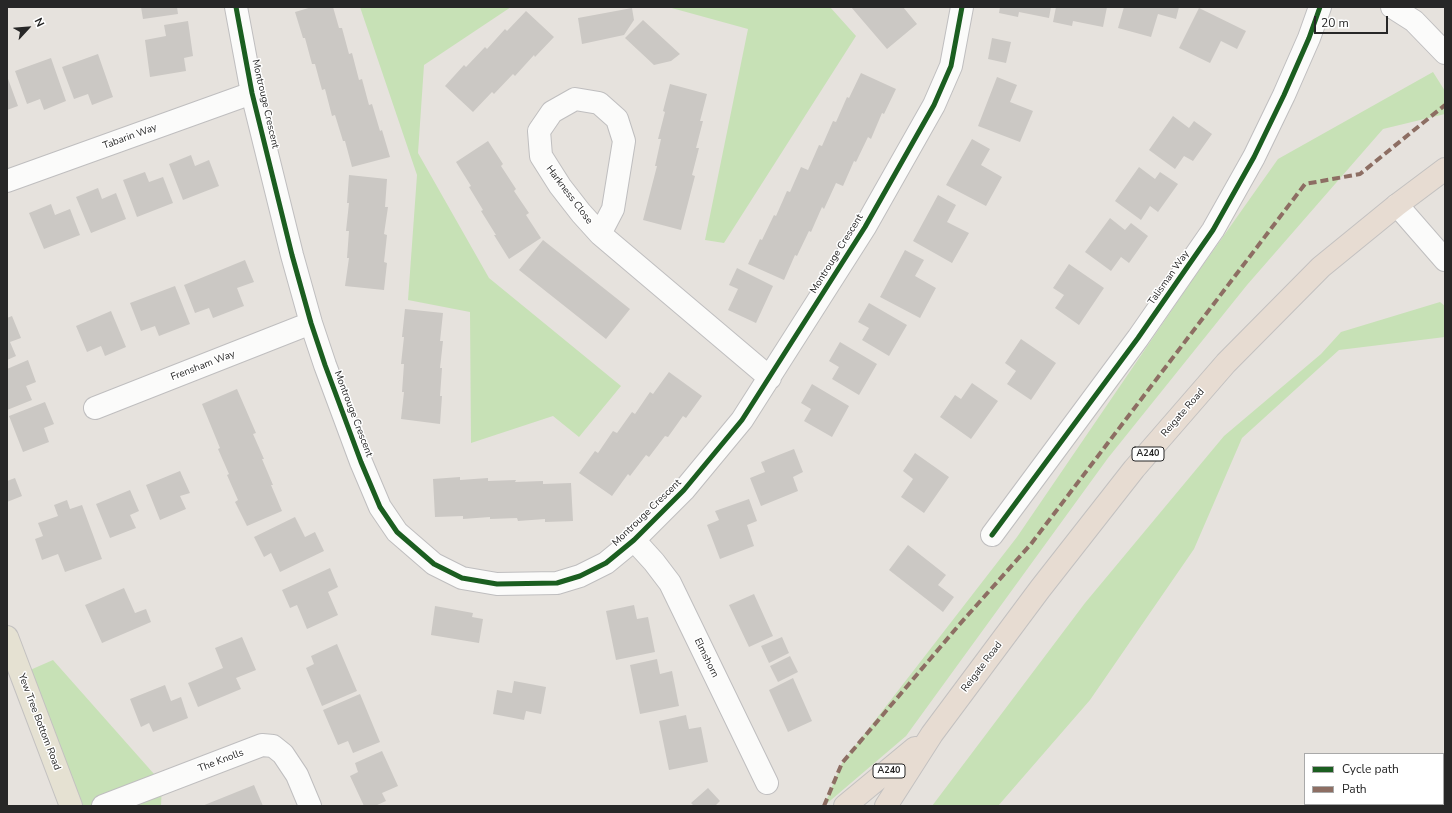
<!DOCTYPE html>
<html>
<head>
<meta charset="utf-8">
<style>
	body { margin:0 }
	#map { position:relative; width:1452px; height:813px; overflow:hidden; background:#e6e2dd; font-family:"Nunito Sans",sans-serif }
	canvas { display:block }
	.frame { position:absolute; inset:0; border:8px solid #272727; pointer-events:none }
	.legend { position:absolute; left:1304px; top:753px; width:140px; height:52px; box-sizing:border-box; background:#fff; border:1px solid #a9a9a9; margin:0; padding:5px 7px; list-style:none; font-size:12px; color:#272727 }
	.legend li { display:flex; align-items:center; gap:8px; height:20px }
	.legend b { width:20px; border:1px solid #a9a9a9 }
	.north { position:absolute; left:8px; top:8px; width:40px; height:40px; -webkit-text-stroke:3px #fff; paint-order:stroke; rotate:64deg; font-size:11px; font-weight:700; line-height:16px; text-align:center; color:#272727 }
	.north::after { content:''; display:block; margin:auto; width:14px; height:18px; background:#272727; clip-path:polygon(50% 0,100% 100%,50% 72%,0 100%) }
	.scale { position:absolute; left:1314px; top:16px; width:74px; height:18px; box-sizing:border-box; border:2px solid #272727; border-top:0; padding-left:5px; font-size:12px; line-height:14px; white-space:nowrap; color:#272727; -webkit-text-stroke:3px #fff; paint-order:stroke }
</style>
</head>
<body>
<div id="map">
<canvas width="1452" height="813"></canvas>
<div class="frame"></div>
<ul class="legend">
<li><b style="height:5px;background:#1b5e20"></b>Cycle path</li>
<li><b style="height:5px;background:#8d6e63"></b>Path</li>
</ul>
<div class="north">N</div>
<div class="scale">20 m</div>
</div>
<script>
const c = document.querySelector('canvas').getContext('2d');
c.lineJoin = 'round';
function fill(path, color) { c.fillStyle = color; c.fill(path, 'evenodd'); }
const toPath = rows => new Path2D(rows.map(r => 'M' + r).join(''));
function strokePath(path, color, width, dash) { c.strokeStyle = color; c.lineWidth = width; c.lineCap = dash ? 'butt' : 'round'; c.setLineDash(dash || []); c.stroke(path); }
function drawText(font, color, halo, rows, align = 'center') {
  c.font = font + ' "Nunito Sans",sans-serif'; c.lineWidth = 3; c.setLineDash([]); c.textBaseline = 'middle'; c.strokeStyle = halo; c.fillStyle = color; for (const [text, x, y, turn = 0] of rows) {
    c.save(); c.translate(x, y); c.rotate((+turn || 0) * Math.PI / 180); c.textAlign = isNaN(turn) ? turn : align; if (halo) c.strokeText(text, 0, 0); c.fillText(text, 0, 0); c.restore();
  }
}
fill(toPath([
	[360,7,511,7,424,65,418,153,489,278,621,386,579,437,553,416,471,443,470,312,408,300,417,175],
	[668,7,830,7,856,36,724,243,705,240,748,29],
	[1433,72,1445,91,1445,114,1383,129,1247,285,1108,458,906,736,824,806,842,763,1017,537,1191,282,1278,159],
	[1440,302,1445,306,1445,337,1339,350,1242,438,1194,549,1090,700,998,806,932,806,1085,603,1224,436,1321,354,1341,332],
	[53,660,162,783,161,806,71,806,21,674]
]), '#c7e1b6');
fill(toPath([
	[141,7,177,7,178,14,143,19],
	[312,7,333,7,339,28,342,28,349,54,352,53,359,80,362,79,369,105,372,104,380,131,382,130,390,157,352,167,345,141,343,141,335,115,332,116,325,89,322,90,315,64,312,64,305,38,303,38,295,12],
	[851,7,903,7,917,24,887,49],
	[1000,7,1051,7,1049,18,1019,12,1018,17,999,13],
	[1056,7,1107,7,1103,27,1073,21,1072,26,1053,22],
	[1124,7,1179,7,1176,19,1158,14,1151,37,1118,28],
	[632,8,634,20,624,35,582,44,578,18],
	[1199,8,1246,31,1237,49,1221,41,1210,63,1179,48],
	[526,11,554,37,535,57,534,55,515,76,513,74,494,94,492,92,473,112,445,86,464,65,466,67,485,47,487,49,505,29,507,31],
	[643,20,680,54,671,61,654,65,625,38],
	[188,21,193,56,184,58,186,71,150,77,145,40,166,36,164,25],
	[992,38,1011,42,1006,63,988,59],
	[98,54,113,97,92,105,88,94,74,99,62,67],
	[51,58,66,101,44,110,40,99,27,104,15,71],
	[861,73,896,89,884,114,882,113,871,139,868,137,856,162,854,161,843,186,836,183,824,209,822,207,811,232,809,231,797,256,795,255,784,280,748,264,760,239,762,240,774,215,776,216,787,191,790,192,801,167,808,170,819,145,822,146,833,121,836,122,847,97,849,98],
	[7,76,18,106,7,110],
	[997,77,1017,85,1010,102,1033,111,1020,142,978,126],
	[670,84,707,94,700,121,703,121,696,148,699,148,692,175,695,176,681,230,643,220,657,166,655,166,661,139,658,139,665,112,663,111],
	[1173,116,1189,128,1194,121,1212,134,1193,161,1184,156,1175,169,1149,150],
	[972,139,990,149,981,165,1002,177,986,206,946,185],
	[488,141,503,164,501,166,516,189,514,191,529,213,526,215,541,238,509,259,494,235,496,235,481,211,483,210,469,187,471,186,456,162],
	[191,155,195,166,209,160,219,186,183,200,169,164],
	[1139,167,1155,179,1160,172,1178,184,1158,212,1150,206,1141,220,1115,201],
	[145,172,149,182,163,177,173,203,137,217,123,180],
	[349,175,387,179,385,207,388,207,384,234,387,235,384,262,387,263,384,290,345,286,349,258,347,258,349,231,346,231,349,203,347,203],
	[98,188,102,199,116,193,126,219,91,233,76,197],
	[938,195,956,205,947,222,969,233,952,263,913,241],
	[51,204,55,215,70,209,80,235,44,249,29,213],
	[1110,218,1125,230,1131,223,1148,236,1129,263,1121,257,1111,271,1085,252],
	[543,240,630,309,606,339,519,270],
	[905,250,924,260,915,276,936,288,920,318,880,297],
	[245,260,254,282,237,288,244,306,213,318,209,308,195,313,184,285],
	[1069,264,1104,288,1079,325,1055,308,1064,295,1053,288],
	[737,268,773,286,756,323,728,310,738,289,729,285],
	[175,286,190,324,159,336,155,326,141,331,130,303],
	[869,303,907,325,889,356,862,340,869,328,858,322],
	[405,309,443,313,440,341,443,341,440,368,442,368,440,396,442,396,440,424,401,419,404,392,402,392,404,364,401,364,404,337,402,337],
	[111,311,126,347,105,356,101,346,87,352,76,326],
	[12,316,21,338,10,342,16,356,7,360,7,318],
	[1021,339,1056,363,1031,400,1007,384,1016,371,1005,363],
	[840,342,877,364,859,395,832,379,839,367,829,361],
	[28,360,36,382,26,386,32,400,7,410,7,369],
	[669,372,702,396,686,418,683,416,668,437,665,436,649,457,646,455,630,476,628,474,612,496,579,473,595,451,598,453,613,431,617,433,632,412,635,414,650,392,653,394],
	[972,383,998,401,971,439,940,417,955,395,961,399],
	[812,384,849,406,832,437,804,421,811,409,801,403],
	[237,389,256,433,253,434,264,459,262,459,273,485,271,485,282,511,247,526,235,502,238,500,227,475,229,474,218,449,220,448,202,404],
	[45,402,54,424,44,428,49,442,23,452,9,416],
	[794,449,803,472,793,477,798,491,761,506,750,478,765,472,761,462],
	[915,453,949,477,924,513,901,497,913,479,903,471],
	[180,471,190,493,180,496,186,509,160,520,146,485],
	[460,477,460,480,488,478,488,481,516,480,515,482,543,481,543,484,571,483,573,521,545,522,545,519,518,521,517,518,490,519,490,517,463,519,463,516,435,517,433,479],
	[15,478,22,496,7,502,7,481],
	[130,490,139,511,130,515,136,528,110,538,96,504],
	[749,499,757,521,747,525,754,546,720,559,707,525,719,520,715,511],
	[67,500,70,509,82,505,102,559,65,572,58,554,42,560,35,539,43,536,38,523,58,516,54,505],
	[295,517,305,537,315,532,324,551,280,572,271,553,264,557,254,537],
	[908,545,946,575,938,585,954,597,943,612,889,570],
	[330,568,338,587,328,592,338,615,307,629,297,605,290,608,282,590],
	[124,588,135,613,146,609,151,622,102,643,85,605],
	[754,594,773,636,749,647,729,605],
	[634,605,637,619,648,617,655,652,616,660,606,611],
	[435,606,473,613,472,617,483,619,479,643,431,635],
	[242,637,256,670,236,678,241,689,198,707,188,683,223,668,215,648],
	[782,637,789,653,769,663,761,646],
	[337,644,357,691,322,706,306,668,314,664,311,656],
	[790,656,798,672,778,682,770,666],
	[657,659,660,674,672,671,679,706,640,714,630,665],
	[793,678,812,721,788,732,769,690],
	[514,681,546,687,541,714,526,711,524,720,493,714,497,690,512,693],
	[165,685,171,701,181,697,188,718,153,732,149,723,141,727,130,699],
	[360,694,380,742,353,753,348,741,338,745,323,710],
	[686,715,689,729,701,727,708,762,669,770,659,721],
	[382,751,398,786,382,793,386,801,375,806,364,806,350,776,358,772,355,763],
	[254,785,263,806,202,806],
	[708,788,720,801,715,806,694,806,691,803]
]), '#cbc8c4');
const minor = toPath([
	[236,7,252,93,292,255,311,323,325,365,361,462,380,507,397,532,434,564,462,578,497,584,557,583,580,576,606,563,634,540,684,490,742,420,865,227,934,105,951,66,962,7],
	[1392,7,1414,21,1445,53],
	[7,181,252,93],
	[1397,205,1445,260],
	[600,234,613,209,624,141,617,119,599,103,575,99,552,112,539,131,541,156,560,186,581,213,600,234,770,378],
	[95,408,311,323],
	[992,535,1138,338,1213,230,1254,157,1284,95,1309,38,1320,7],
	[634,540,654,562,670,583,767,783],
	[103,806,262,745,273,746,283,754,297,775,310,806]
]);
const major = toPath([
	[7,637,71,806]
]);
const highway = toPath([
	[845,806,915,748],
	[886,806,932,734,1040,589,1134,469,1226,363,1321,267,1397,205,1445,169]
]);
strokePath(minor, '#bfbebf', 24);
strokePath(major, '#c3c1c0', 24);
strokePath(highway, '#c3c1c0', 24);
strokePath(minor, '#fbfbfa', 22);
strokePath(major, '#e5e1d2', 22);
strokePath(highway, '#e7dcd2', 22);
strokePath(toPath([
	[1443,794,1445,793],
	[824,806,842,763,959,625,1031,544,1305,184,1360,174,1445,105],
	[1418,806,1422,804]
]), '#8d6e63', 4, [8, 4]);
strokePath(toPath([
	[236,7,252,93,292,255,311,323,325,365,361,462,380,507,397,532,434,564,462,578,497,584,557,583,580,576,606,563,634,540,684,490,742,420,865,227,934,105,951,66,962,7],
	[992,535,1138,338,1213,230,1254,157,1284,95,1309,38,1320,7]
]), '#1b5e20', 5);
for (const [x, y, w] of [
	[1148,454,32],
	[889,771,32]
]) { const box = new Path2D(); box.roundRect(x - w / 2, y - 7, w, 14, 3); c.fillStyle = '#fff'; c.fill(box); strokePath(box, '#272727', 1); }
drawText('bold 9px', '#272727', null, [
	["A240",1148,454],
	["A240",889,771]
]);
drawText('10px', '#272727', '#fff', [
	["Montrouge Crescent",265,104,77],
	["Tabarin Way",130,137,-20],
	["Harkness Close",569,195,53],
	["Montrouge Crescent",837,254,-58],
	["Talisman Way",1169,278,-55],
	["Frensham Way",203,366,-21],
	["Reigate Road",1183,413,-49],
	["Montrouge Crescent",353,414,69],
	["Montrouge Crescent",647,513,-44],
	["Elmshorn",706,658,64],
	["Reigate Road",982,667,-53],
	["Yew Tree Bottom Road",39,722,69],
	["The Knolls",221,761,-21]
]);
</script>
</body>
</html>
